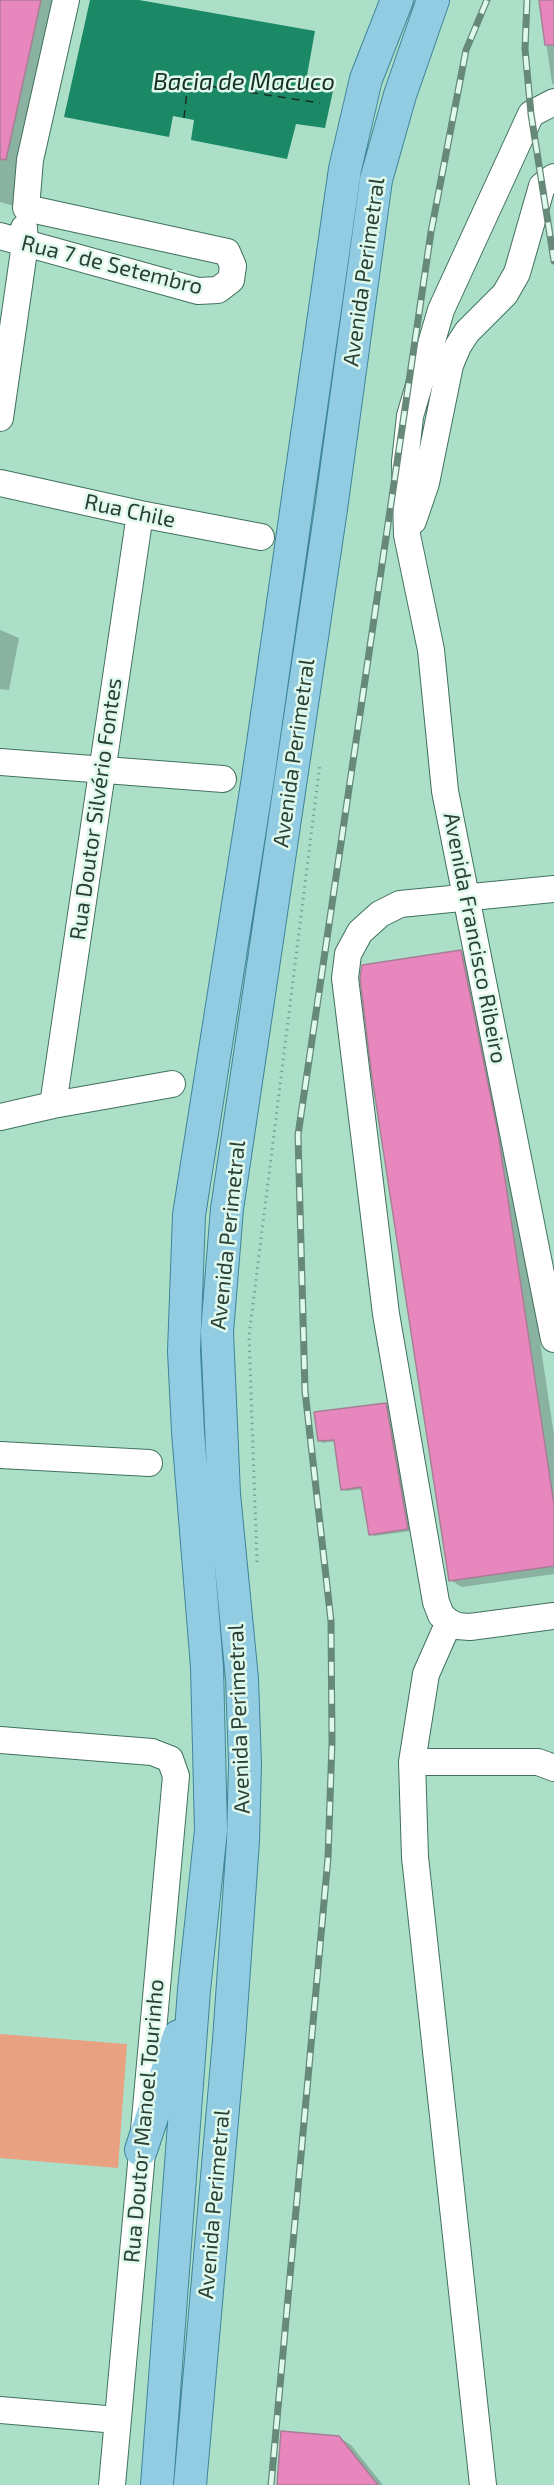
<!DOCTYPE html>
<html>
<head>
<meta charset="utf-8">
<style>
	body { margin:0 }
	canvas { display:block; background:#abdfc8 }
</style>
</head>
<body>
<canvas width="554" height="2485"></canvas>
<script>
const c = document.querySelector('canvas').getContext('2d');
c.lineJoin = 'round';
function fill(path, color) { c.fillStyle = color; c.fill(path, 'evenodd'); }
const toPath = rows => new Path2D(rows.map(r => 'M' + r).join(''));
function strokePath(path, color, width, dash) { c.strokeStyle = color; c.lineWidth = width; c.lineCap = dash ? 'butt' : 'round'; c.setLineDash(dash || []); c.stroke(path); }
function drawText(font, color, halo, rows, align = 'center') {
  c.font = font + ' "Exo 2",sans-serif'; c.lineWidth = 5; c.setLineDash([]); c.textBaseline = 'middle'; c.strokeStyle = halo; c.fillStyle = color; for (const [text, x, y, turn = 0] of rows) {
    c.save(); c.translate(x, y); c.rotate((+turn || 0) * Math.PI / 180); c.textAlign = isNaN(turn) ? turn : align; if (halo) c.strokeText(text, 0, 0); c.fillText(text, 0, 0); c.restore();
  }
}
fill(toPath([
	[0,2034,127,2044,118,2168,0,2158]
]), '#e8a281');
fill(toPath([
	[90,0,139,0,315,31,306,81,334,86,325,128,296,124,287,159,191,140,194,120,173,116,169,137,64,117]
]), '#1c8966');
fill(toPath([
	[0,0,58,0,14,206,0,202],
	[540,0,554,0,554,85,552,83],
	[0,630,19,638,9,690,0,689],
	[461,952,473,959,510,1141,554,1435,554,1574,462,1587,450,1580],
	[386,1404,390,1407,411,1531,374,1536,370,1534,363,1489,346,1491,343,1489,336,1441,323,1443,319,1440],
	[338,2437,351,2445,383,2485,278,2485]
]), '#0003');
strokePath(toPath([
	[184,118,188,83,320,103]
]), '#182e25', 1.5, [8, 6]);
const building = toPath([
	[0,0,41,0,6,160,0,159,0,0],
	[539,0,554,0,554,45,545,45,539,0],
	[461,950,498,1133,554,1505,554,1566,449,1581,371,1070,360,978,362,965,461,950],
	[386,1403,408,1529,369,1535,361,1487,341,1490,334,1440,318,1441,314,1412,386,1403],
	[281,2431,339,2436,378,2485,277,2485,281,2431]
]);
fill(building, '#e887bd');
strokePath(building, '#a97e95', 1.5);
const minor = toPath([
	[554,102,531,114,441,310,410,416,405,462,407,535,431,650,445,791,554,1339],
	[0,236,198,291,218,290,231,280,233,266,227,252,26,208,30,160,66,0],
	[0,418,25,244,24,228],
	[0,483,140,514,261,537],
	[413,521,426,483,450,365,458,346,467,332,505,294,517,273,542,186,554,177],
	[0,762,223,779],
	[554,889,400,904,380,914,360,932,348,954,345,978,386,1314,436,1602,441,1615,449,1622,457,1626,470,1627,554,1616],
	[53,1105,140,514],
	[0,1117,53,1105,172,1084],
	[0,1455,149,1463],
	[449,1622,426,1674,412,1762,415,1857,483,2485],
	[0,1740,152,1752,170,1759,176,1776,112,2485],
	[412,1762,538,1762,554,1768],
	[0,2410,117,2420]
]);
const major = toPath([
	[141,2150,179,2036],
	[157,2485,194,1990,211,1830,207,1667,188,1432,184,1351,189,1215,258,778,345,169,366,79,397,0],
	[190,2485,229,2040,243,1841,245,1764,242,1679,224,1494,217,1332,227,1209,331,509,376,180,400,95,433,0]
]);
strokePath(minor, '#41715d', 28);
strokePath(major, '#3f8599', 34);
strokePath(toPath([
	[257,1562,249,1336,320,763]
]), '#7ba492', 3, [1.5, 4.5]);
strokePath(minor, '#fff', 26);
strokePath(major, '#92cce2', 32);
const rail = toPath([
	[527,0,525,49,531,114,554,261],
	[271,2485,328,1858,332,1742,331,1621,305,1391,298,1135,431,232,466,50,487,0]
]);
strokePath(rail, '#66897a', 7);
strokePath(rail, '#e0f9ed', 4.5, [14]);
drawText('22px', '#2b4037', '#e0f9ed', [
	["Rua 7 de Setembro",112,265,14],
	["Avenida Perimetral",364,272,-82],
	["Rua Chile",130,511,12],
	["Avenida Perimetral",294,753,-82],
	["Rua Doutor Silvério Fontes",96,809,-82],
	["Avenida Francisco Ribeiro",475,938,79],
	["Avenida Perimetral",228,1235,-84],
	["Avenida Perimetral",239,1719,-92],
	["Rua Doutor Manoel Tourinho",144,2121,-85],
	["Avenida Perimetral",214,2204,-85]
]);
drawText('italic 24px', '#182e25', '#e0f9ed', [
	["Bacia de Macuco",244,82]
]);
</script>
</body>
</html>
